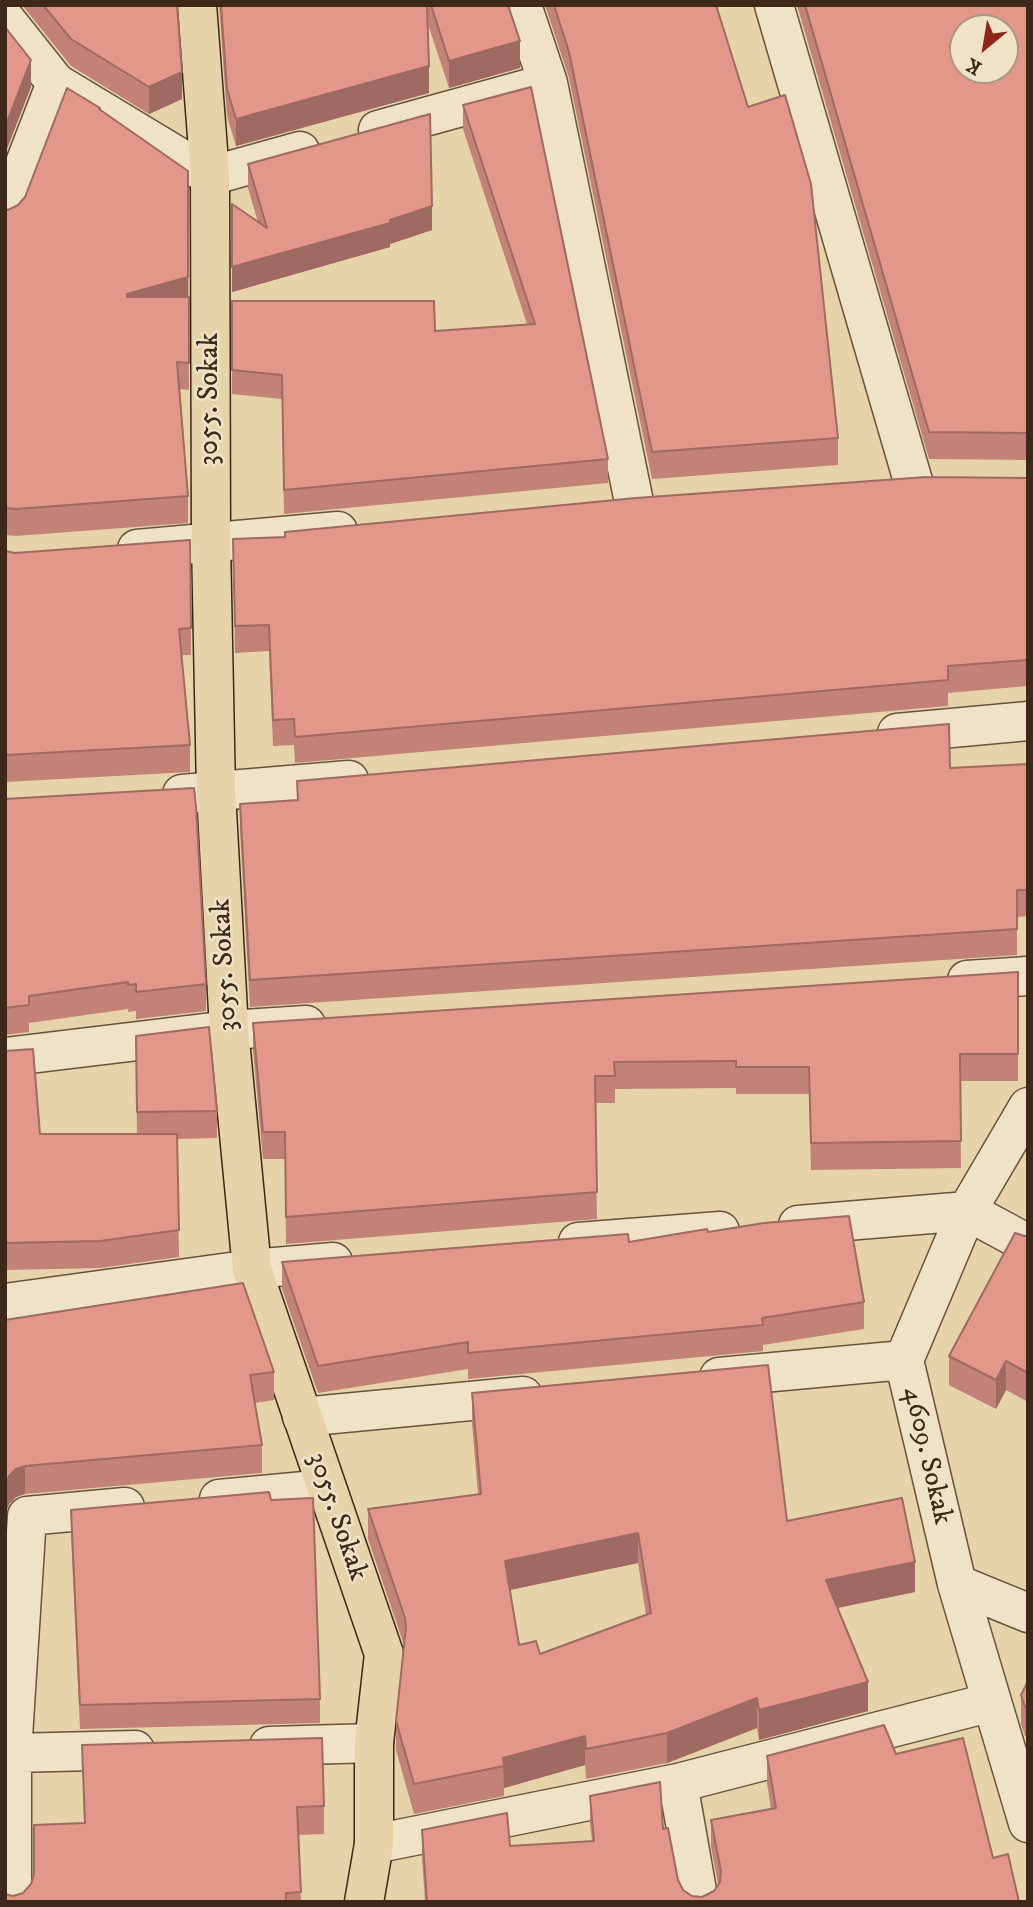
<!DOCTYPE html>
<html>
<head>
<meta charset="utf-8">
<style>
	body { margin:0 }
	#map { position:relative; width:1033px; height:1907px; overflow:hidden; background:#e6d3a9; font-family:"IM FELL DW Pica",serif }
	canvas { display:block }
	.frame { position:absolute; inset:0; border:7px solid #3d2819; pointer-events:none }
	.north { position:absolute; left:949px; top:14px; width:70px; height:70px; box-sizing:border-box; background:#efe2c7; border:2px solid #a89881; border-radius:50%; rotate:210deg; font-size:19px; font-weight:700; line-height:28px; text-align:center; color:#3d2819 }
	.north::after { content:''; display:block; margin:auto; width:24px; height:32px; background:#8f2418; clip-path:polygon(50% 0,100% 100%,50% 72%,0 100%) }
</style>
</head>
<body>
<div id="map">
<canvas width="1033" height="1907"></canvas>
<div class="frame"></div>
<div class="north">K</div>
</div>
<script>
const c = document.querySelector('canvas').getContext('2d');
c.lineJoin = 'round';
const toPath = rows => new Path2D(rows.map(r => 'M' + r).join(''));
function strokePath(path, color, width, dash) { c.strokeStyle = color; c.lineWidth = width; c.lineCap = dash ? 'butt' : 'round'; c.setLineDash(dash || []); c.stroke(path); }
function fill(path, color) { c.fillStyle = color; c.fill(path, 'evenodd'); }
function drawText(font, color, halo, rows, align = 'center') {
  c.font = font + ' "IM FELL DW Pica",serif'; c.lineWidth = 5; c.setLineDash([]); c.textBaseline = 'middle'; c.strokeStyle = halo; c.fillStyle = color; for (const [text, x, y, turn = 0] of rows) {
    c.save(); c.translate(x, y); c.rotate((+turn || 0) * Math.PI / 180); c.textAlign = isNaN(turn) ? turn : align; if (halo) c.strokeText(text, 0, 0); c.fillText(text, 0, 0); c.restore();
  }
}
const minor = toPath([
	[522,5,548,83,634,502],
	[774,5,913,481],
	[5,19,56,83,210,176,300,151],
	[378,130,548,83],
	[5,215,56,83],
	[137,549,338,531],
	[897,733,1028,721],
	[182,794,349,780],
	[967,980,1028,976],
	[5,1057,229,1030,306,1025],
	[1028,1107,967,1211,904,1360,957,1584,1028,1823],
	[798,1225,967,1211,1028,1244],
	[578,1242,720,1231],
	[5,1303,252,1269,333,1262],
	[719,1377,904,1360],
	[302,1417,523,1396],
	[219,1499,326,1489],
	[957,1584,1028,1613],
	[269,1746,374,1743],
	[12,1753,135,1750],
	[678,1783,699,1902],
	[374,1844,678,1783,992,1702],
	[12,1902,12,1753,27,1516,125,1507]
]);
const major = toPath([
	[197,5,210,176,211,543,216,792,229,1030,252,1269,384,1654,374,1743,374,1844,364,1902]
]);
strokePath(minor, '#67533d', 41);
strokePath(major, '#3d2819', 41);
strokePath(minor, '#efe2c7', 38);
strokePath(major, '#e6d3a9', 38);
fill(toPath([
	[22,5,177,5,182,99,149,114,71,66],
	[219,5,508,5,520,68,449,88,428,24,429,93,236,146,227,116],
	[545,5,716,5,838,438,838,465,652,479,569,78],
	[797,5,1028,5,1028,460,929,459],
	[463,105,608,459,608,483,284,514,282,399,232,394,232,301,435,331,527,324,463,129],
	[100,110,188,171,189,390,180,389,188,496,188,523,16,536,5,535,5,209,8,210,18,205],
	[248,164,432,230,390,244,390,247,232,292,232,204,258,222,248,188],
	[1028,478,1028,686,948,693,948,706,295,763,294,745,273,746,269,651,235,653,233,539,285,537],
	[5,551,191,628,191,655,181,655,190,745,190,772,5,782],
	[1028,764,1028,916,1017,917,1017,955,250,1007,240,830,240,804,297,800,297,781,950,768],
	[5,799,206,984,206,1011,136,1019,136,1011,128,1012,128,1009,29,1023,29,1032,5,1035],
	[1018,972,1018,1081,960,1081,961,1168,811,1170,809,1094,736,1094,736,1088,615,1089,615,1103,595,1103,597,1219,286,1244,285,1159,263,1159,253,1050,253,1023],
	[136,1036,217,1111,217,1138,177,1139,179,1257,100,1268,5,1270,5,1051,40,1134,137,1134],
	[708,1232,864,1302,864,1329,763,1345,763,1351,468,1379,468,1369,318,1393,282,1289,282,1262,629,1242],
	[1028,1237,1028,1402,1006,1390,996,1409,949,1385,949,1356],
	[5,1320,274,1372,274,1400,255,1403,262,1445,262,1473,25,1494,16,1497,9,1504,5,1514],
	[472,1393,787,1521,915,1592,838,1608,868,1711,759,1740,757,1728,667,1763,586,1779,585,1765,504,1788,504,1796,414,1814,396,1750,396,1721,404,1645,368,1539,368,1509,478,1494,472,1423],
	[638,1563,646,1615,540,1654,519,1645,510,1590],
	[71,1510,320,1699,320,1723,80,1729,71,1534],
	[1028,1681,1028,1737,1025,1736,1021,1724,1021,1695],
	[82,1745,324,1806,324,1834,298,1835,301,1902,5,1902,13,1896,23,1893,84,1823],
	[896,1754,993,1858,1019,1902,425,1902,422,1857,422,1830,510,1846,592,1841,590,1823,590,1796,663,1829,678,1880,683,1890,692,1896,702,1897,714,1891,718,1884,711,1847,711,1820,771,1809,767,1783,767,1756]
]), '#c28277');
fill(toPath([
	[520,41,520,68,449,88,449,61],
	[31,60,31,87,5,154,5,127],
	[429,66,429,93,236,146,236,119],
	[182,72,182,99,149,114,149,87],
	[432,206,432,230,390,244,390,247,232,292,232,267,390,220],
	[188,277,188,304,127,321,127,294],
	[1006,1361,1006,1390,996,1409,996,1380],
	[25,1466,25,1494,16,1497,9,1504,5,1514,5,1486,9,1476,16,1469],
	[638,1533,638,1563,505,1591,505,1561],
	[915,1562,915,1592,826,1610,826,1580],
	[868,1682,868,1711,759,1740,759,1710],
	[757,1698,757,1728,667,1763,667,1733],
	[585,1736,585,1765,504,1788,503,1758]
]), '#9e6a61');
const building = toPath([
	[43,5,177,5,182,72,149,87,71,39,43,5],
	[221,5,427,5,429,66,236,119,227,89,221,5],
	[431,5,508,5,520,41,449,61,431,5],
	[554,5,716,5,748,107,785,95,811,184,838,438,652,452,569,52,554,5],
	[805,5,1028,5,1028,433,929,432,805,5],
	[963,28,1005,28,1005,70,963,70,963,28],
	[5,27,31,60,5,127,5,27],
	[531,87,608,459,284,490,282,375,232,370,232,301,434,301,435,331,535,324,463,105,531,87],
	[67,88,100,108,99,109,188,171,188,277,127,294,127,297,189,297,189,363,177,362,188,496,16,509,5,508,5,209,8,210,18,205,25,197,67,88],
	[430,114,432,206,390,220,390,223,232,267,232,204,267,228,248,164,430,114],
	[926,477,1028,478,1028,660,948,666,948,680,295,737,294,719,273,720,269,625,235,626,233,539,285,537,285,532,636,498,926,477],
	[190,540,191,628,179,629,190,745,5,755,5,551,15,553,190,540],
	[949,724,950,768,1028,764,1028,890,1017,890,1017,929,250,980,240,804,298,800,297,781,949,724],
	[194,788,196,806,206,984,136,992,136,984,128,985,128,982,29,996,29,1005,5,1008,5,799,194,788],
	[1018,972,1018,1054,960,1054,961,1141,811,1143,809,1067,736,1067,736,1061,614,1062,615,1076,595,1076,597,1192,286,1217,285,1132,263,1132,253,1023,1018,972],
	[209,1027,217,1111,137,1112,136,1036,209,1027],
	[33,1049,40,1134,177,1134,179,1230,100,1241,5,1243,5,1051,33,1049],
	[849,1216,864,1302,762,1318,763,1325,468,1353,468,1342,318,1366,282,1262,628,1234,629,1242,707,1229,708,1232,764,1223,849,1216],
	[1015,1233,1028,1237,1028,1373,1006,1361,996,1380,949,1356,1015,1233],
	[243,1283,274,1372,250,1375,262,1445,25,1466,16,1469,9,1476,5,1486,5,1320,243,1283],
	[768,1365,787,1521,902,1498,915,1562,826,1580,868,1682,759,1710,757,1698,667,1733,586,1749,585,1736,503,1758,504,1766,414,1784,396,1721,406,1627,405,1618,368,1509,481,1494,472,1393,768,1365],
	[638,1533,651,1613,540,1654,536,1641,519,1645,505,1561,638,1533],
	[269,1492,271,1500,313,1498,320,1699,80,1705,71,1510,269,1492],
	[1028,1681,1028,1708,1025,1707,1021,1695,1028,1681],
	[884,1725,896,1754,963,1738,993,1858,1008,1854,1019,1902,427,1902,422,1830,507,1813,510,1846,594,1841,590,1796,660,1782,663,1829,668,1828,678,1880,683,1890,692,1896,702,1897,714,1891,720,1882,721,1871,711,1820,776,1808,767,1756,884,1725],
	[322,1738,324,1806,297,1807,301,1892,286,1893,286,1902,5,1902,5,1894,13,1896,23,1893,31,1884,34,1874,34,1825,85,1823,82,1745,322,1738]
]);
fill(building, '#e2978a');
strokePath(building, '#9e6a61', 2);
drawText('28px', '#3d2819', '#efe2c7', [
	["3055. Sokak",211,399,-90],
	["3055. Sokak",226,965,-93],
	["4609. Sokak",926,1456,77],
	["3055. Sokak",336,1517,71]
]);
</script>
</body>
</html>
